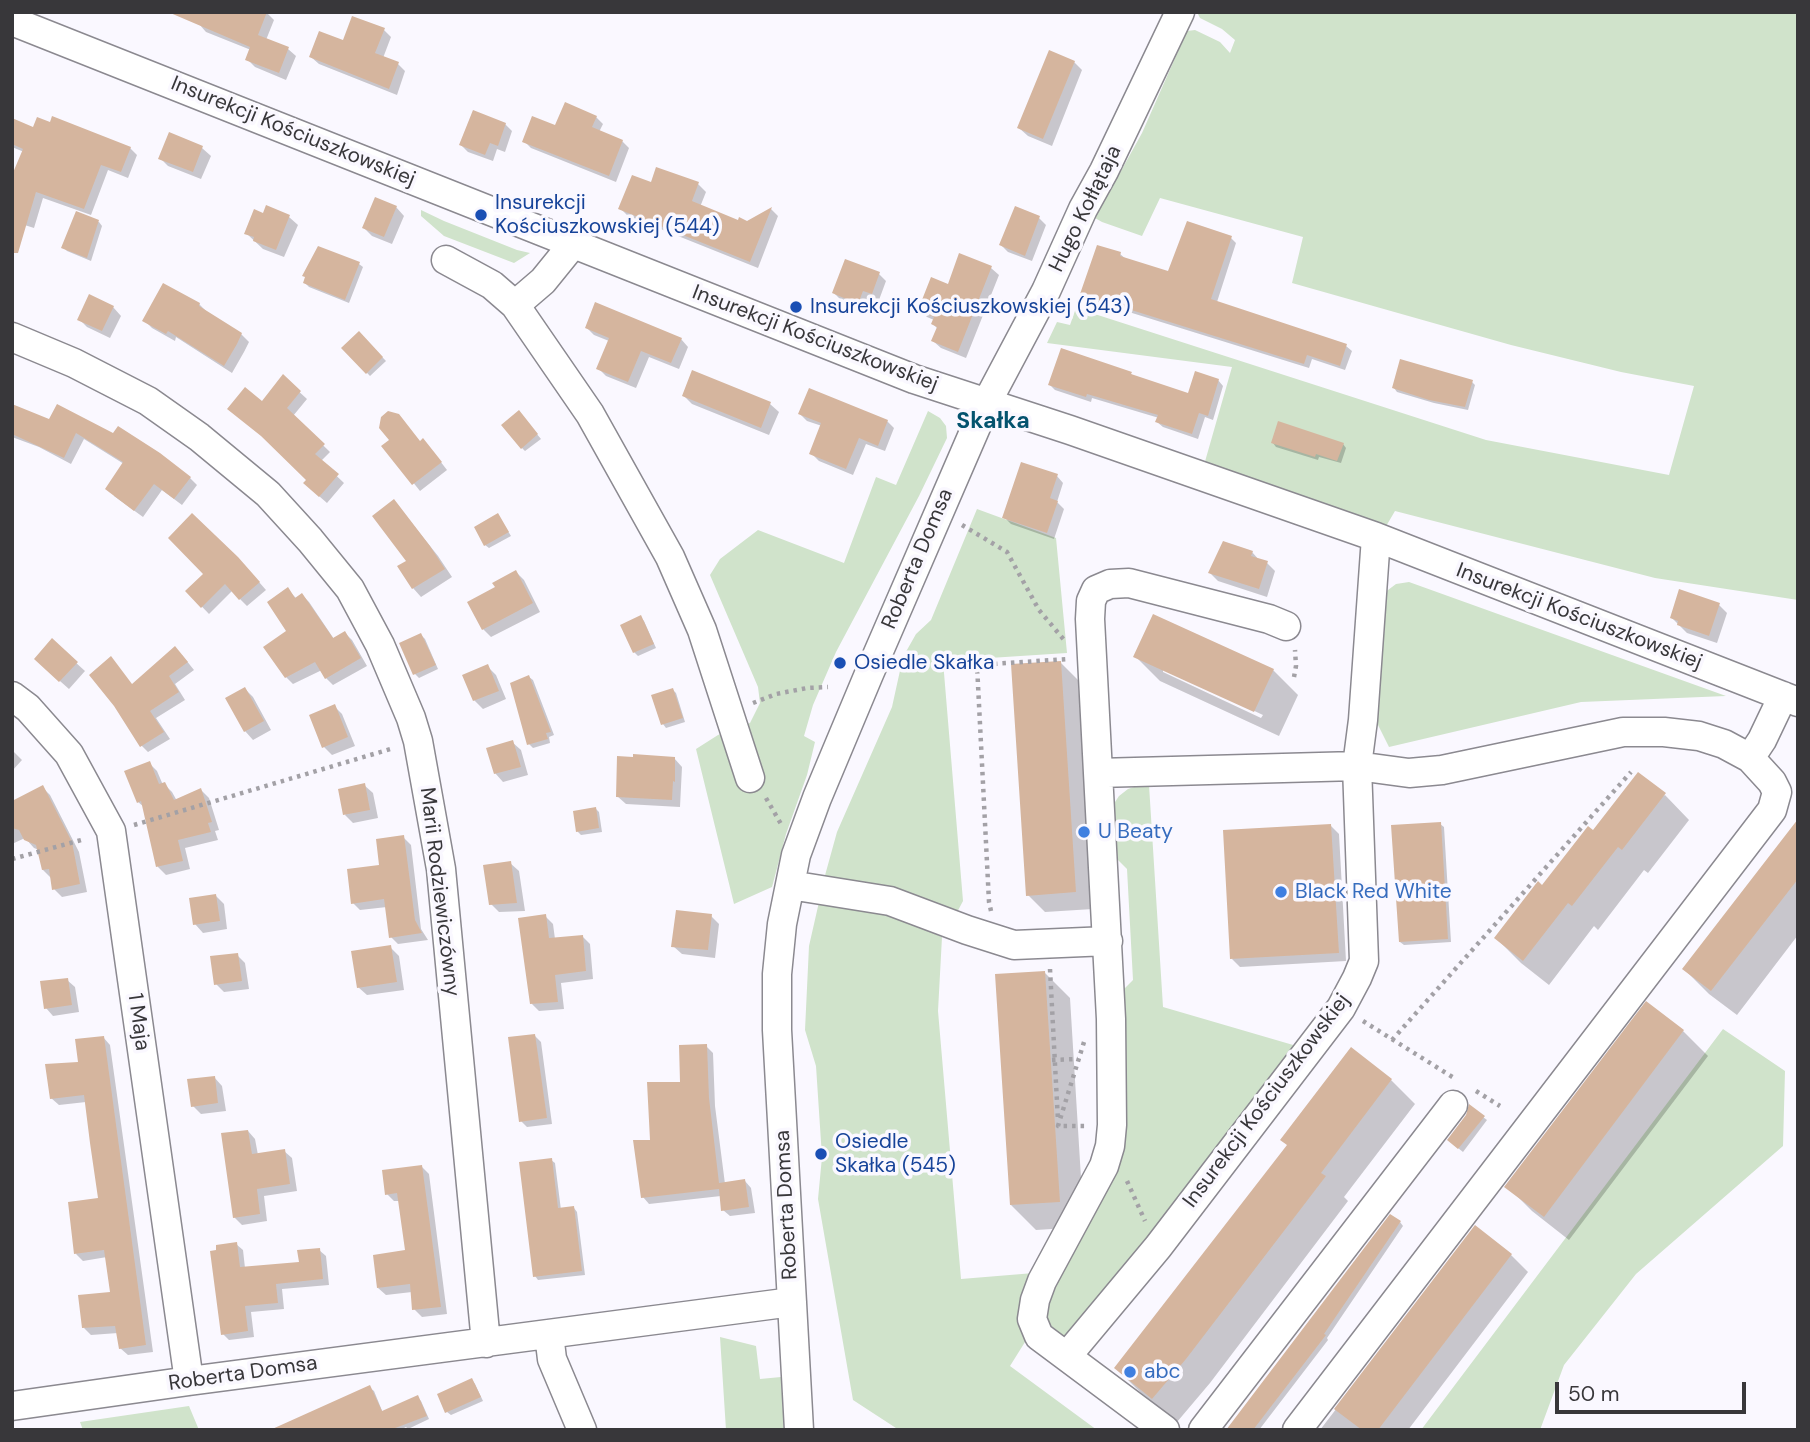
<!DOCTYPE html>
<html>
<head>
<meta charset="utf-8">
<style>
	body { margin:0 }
	#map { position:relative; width:1810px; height:1442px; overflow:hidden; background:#faf8ff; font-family:"DM Sans",sans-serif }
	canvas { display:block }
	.frame { position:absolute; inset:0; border:14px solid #38373a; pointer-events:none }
	.scale { position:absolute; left:1555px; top:1382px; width:191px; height:32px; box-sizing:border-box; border:4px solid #38373a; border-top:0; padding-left:9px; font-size:21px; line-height:24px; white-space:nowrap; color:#38373a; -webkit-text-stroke:5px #faf8ff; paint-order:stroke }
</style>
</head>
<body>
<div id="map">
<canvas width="1810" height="1442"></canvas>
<div class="frame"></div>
<div class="scale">50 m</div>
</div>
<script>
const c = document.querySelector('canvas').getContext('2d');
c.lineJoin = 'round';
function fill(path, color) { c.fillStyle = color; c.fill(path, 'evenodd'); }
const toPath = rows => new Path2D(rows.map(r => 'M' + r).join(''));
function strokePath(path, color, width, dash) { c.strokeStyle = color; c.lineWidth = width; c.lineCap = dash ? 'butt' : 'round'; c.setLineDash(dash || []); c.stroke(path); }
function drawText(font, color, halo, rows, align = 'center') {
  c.font = font + ' "DM Sans",sans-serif'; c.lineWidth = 7; c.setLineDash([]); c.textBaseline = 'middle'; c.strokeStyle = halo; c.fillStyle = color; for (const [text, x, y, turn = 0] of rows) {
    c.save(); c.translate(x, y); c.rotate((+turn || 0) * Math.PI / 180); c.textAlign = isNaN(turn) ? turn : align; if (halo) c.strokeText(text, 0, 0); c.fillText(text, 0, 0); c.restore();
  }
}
fill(toPath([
	[1197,12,1798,12,1798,600,1655,578,1395,511,1385,528,1204,465,1232,367,1047,343,1057,322,1070,325,1076,308,1486,440,1669,475,1694,386,1621,372,1511,345,1292,283,1303,237,1160,198,1142,236,1102,222,1095,218,1142,133,1187,31,1195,30,1220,42,1230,53,1235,40,1222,29,1200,18],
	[421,210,444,221,517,250,530,253,514,263,444,236,421,216],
	[928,411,940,418,946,426,947,438,919,496,836,652,813,705,804,736,815,742,807,775,786,834,772,887,734,904,696,749,718,735,750,723,760,703,758,687,710,575,720,559,758,530,844,563,876,477,896,485],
	[977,509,1056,538,1067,653,943,661,963,901,954,918,824,879,837,832,892,707,903,657,916,634,931,620],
	[1409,582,1726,696,1581,702,1389,747,1375,719,1384,593,1396,584],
	[1140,785,1149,785,1163,1007,1300,1047,1078,1334,1062,1343,1040,1318,1010,1366,1097,1430,899,1430,853,1400,818,1199,822,1157,816,1066,805,1030,809,946,819,902,872,909,896,917,942,937,938,1011,961,1279,1034,1273,1056,1285,1106,1182,1121,992,1133,980,1127,869,1110,852,1111,808,1119,796,1128,789],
	[1723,1029,1785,1071,1783,1146,1636,1274,1564,1365,1540,1430,1421,1430],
	[720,1337,756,1346,760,1379,781,1377,784,1430,726,1430],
	[189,1406,199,1430,83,1430,80,1422]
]), '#d0e3cb');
fill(toPath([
	[267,13,274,20,266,40,288,49,296,56,286,80,255,67,247,59,251,50,206,32,199,24],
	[384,30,391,37,383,58,398,64,405,71,397,95,319,64,311,57,344,43],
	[1074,62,1082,70,1052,146,1028,136,1019,128],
	[596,117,603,124,599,132,622,141,629,148,616,182,531,148,524,141,556,127],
	[12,120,34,130,130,148,137,155,128,178,108,170,91,215,43,198,34,228,12,221,24,152,12,147],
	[505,124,512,131,505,152,497,149,493,161,468,152,461,145],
	[170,134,202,148,211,156,201,179,168,166,160,158],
	[652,184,698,184,706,192,700,207,739,222,748,223,771,209,778,216,758,268,628,216,621,209],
	[396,207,404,216,392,244,372,236,364,228],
	[77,214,99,222,102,226,91,261,67,251,64,248],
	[264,215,289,217,298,225,284,257,263,249,246,233],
	[1039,218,1046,225,1032,261,1008,252,1001,245],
	[1231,238,1236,243,1217,302,1346,346,1352,351,1345,370,1312,359,1309,368,1087,299,1082,294,1120,254,1126,259,1169,273],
	[319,248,359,264,363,267,349,303,309,287,305,283],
	[960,255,991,268,999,275,966,358,941,348,933,341,938,329,933,324,934,320,927,317,920,310,949,286],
	[879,274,886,281,879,300,871,297,866,310,841,300,834,293],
	[199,304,207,312,241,334,249,342,244,352,232,373,176,337,175,341,152,328,144,320],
	[113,307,121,316,110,338,87,327,79,319],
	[587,328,681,339,688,347,679,369,649,357,636,388,606,376,598,368,609,341,594,335],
	[359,333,386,361,370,376,343,348],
	[1131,374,1134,377,1190,395,1218,380,1223,386,1213,420,1205,417,1198,439,1163,427,1157,422,1159,418,1092,398,1091,402,1055,390,1050,385],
	[283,377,307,399,293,416,330,452,321,461,344,483,327,503,312,490,308,480,263,404],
	[1472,382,1475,385,1468,410,1434,403,1397,392,1394,388],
	[684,396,770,404,779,412,769,435,692,404],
	[12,406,190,478,197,485,182,505,162,490,143,517,114,496,124,464,84,439,71,464,39,447,12,437],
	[800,414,887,421,894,428,885,451,866,444,853,475,819,461,812,454,822,426,807,421],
	[522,416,541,439,525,451,522,448],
	[391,441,421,442,430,448,447,470,420,491,384,446],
	[1273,443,1343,444,1346,448,1341,463,1319,457,1318,460,1276,447],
	[1057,476,1063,483,1057,502,1064,509,1054,539,1011,524,1004,517],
	[394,501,438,556,452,577,421,597,413,588],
	[498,515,511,536,489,548,485,545],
	[1252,552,1260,561,1267,563,1275,571,1267,597,1218,581,1210,573],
	[245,566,266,590,247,606,232,591,209,614,187,591],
	[516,572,524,580,540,612,491,637,483,629,497,588],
	[288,590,297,599,302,595,309,602,334,639,345,633,352,640,367,666,333,685,326,678,322,670,293,684,286,677,289,631],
	[1719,605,1727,613,1717,643,1687,633,1672,618],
	[640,617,644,621,656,648,638,656,634,652],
	[421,635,425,639,438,669,419,678,415,674],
	[52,641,85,671,69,689,44,667],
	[182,655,194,670,175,684,185,700,156,718,170,739,148,752,141,745,133,686],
	[1135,656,1273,670,1298,695,1279,736,1160,681],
	[1163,668,1263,715,1261,718,1163,672],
	[1061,663,1078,680,1093,909,1045,912,1028,895],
	[487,666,496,675,506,699,483,709,474,700],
	[529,677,533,680,554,735,549,737,550,743,533,748,529,744],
	[245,689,253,697,271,730,253,740,245,731],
	[673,690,676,693,685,722,666,728,663,724],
	[334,706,342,714,355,746,332,755,324,747],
	[512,742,521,750,528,775,503,782,495,773],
	[12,750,22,760,12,771],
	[674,758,682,767,680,807,626,804,617,796],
	[149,763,157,771,163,785,164,784,172,792,177,801,201,790,209,798,219,830,215,831,218,840,185,848,190,869,166,875,158,867,144,807,138,802],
	[364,785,373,793,378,818,353,823,345,815],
	[42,787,50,795,79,852,87,892,62,897,54,889,51,878,43,870,39,850,34,848,25,838,12,844,12,803],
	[1665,795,1689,820,1648,873,1644,870,1598,930,1594,926,1549,985,1521,963,1496,938,1593,832],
	[596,809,599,812,602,832,581,835,577,831],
	[1798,822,1798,935,1737,1015,1709,994,1684,969],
	[1440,824,1444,827,1451,942,1404,945,1400,942],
	[1331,826,1339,834,1346,961,1240,967,1232,959],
	[403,837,411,845,421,929,428,940,398,944,391,937,387,907,360,910,353,903],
	[510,863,519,871,525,911,499,912,491,904],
	[216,896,224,904,227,929,203,933,195,924],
	[545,916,553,924,555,939,582,936,590,944,593,979,561,983,564,1009,539,1011,532,1004],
	[711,916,719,924,715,958,682,954,673,946],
	[390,947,399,956,404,990,367,995,358,987],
	[237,955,245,963,249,989,224,992,216,984],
	[1045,973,1070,998,1084,1227,1036,1230,1011,1205],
	[67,980,75,987,79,1012,53,1016,46,1008],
	[1683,1031,1708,1056,1569,1240,1532,1211,1507,1186],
	[535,1036,541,1042,552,1124,527,1127,521,1121],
	[103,1037,110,1045,153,1352,128,1355,120,1348,118,1333,91,1335,84,1328,112,1293,107,1257,83,1261,76,1254,100,1199,86,1102,59,1105,51,1098],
	[706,1046,713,1053,715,1106,725,1184,745,1181,751,1188,755,1213,730,1216,723,1210,721,1196,649,1204,643,1197,652,1141,682,1084],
	[1351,1050,1391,1080,1415,1104,1344,1197,1348,1201,1210,1383,1177,1422,1140,1392,1116,1368,1288,1145],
	[214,1077,222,1086,226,1111,201,1114,193,1106],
	[1483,1117,1487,1120,1463,1152,1453,1144],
	[248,1131,255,1139,258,1155,284,1151,292,1158,297,1191,264,1196,267,1221,242,1225,234,1217],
	[551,1160,555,1163,561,1210,574,1208,577,1212,585,1275,538,1280,535,1276],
	[421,1166,429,1174,447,1314,422,1317,414,1309,412,1292,386,1295,378,1288,406,1251,400,1201,394,1201,387,1194],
	[1400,1222,1403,1226,1327,1338,1328,1340,1259,1430,1228,1430],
	[1475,1228,1511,1255,1528,1272,1408,1430,1320,1430],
	[236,1244,243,1250,245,1268,301,1263,319,1250,326,1256,329,1285,282,1289,284,1309,251,1312,254,1337,229,1340,223,1334],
	[472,1380,475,1384,483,1401,451,1415,447,1412],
	[370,1388,374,1391,383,1413,417,1397,421,1401,429,1419,408,1429,406,1427,400,1430,275,1430]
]), '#0003');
fill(toPath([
	[168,12,267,12,258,35,289,47,279,73,245,60,250,47],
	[352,16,385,28,375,53,399,62,389,89,309,57,319,31,343,40],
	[1049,50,1075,61,1043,139,1017,128],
	[565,102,597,116,592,127,623,140,609,176,522,142,532,116,555,125],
	[473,110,506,123,498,146,490,143,485,155,459,145],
	[52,116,131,147,121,172,101,165,84,209,36,192,18,253,12,253,12,175,23,149,12,144,12,118,33,127,37,117,50,122],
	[169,132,203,146,193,172,158,159],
	[656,167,699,182,692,201,738,220,739,217,747,221,772,207,750,262,618,209,632,175,651,182],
	[375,197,397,206,384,237,362,228],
	[266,205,290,215,276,250,253,241,254,237,244,234,254,209,263,213],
	[1015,206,1040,216,1025,256,999,245],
	[76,211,99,220,87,258,61,248],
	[1187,221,1232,236,1211,299,1347,344,1340,366,1307,355,1304,364,1080,294,1097,245,1121,252,1120,256,1168,271],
	[318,246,360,262,345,300,303,283,305,277,302,276],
	[959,253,992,266,958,352,931,341,937,327,931,324,934,317,918,310,931,277,948,284],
	[845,259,880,272,872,294,863,291,858,304,832,293],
	[163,283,200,303,199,306,242,333,237,344,224,366,168,331,166,334,142,321],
	[89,294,114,306,102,331,77,320],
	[595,302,682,338,671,363,641,351,628,382,596,369,609,338,585,328],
	[359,331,383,357,366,374,341,348],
	[1061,348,1132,372,1131,374,1188,393,1195,371,1219,379,1208,416,1199,413,1192,434,1155,422,1158,415,1087,394,1086,397,1048,385],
	[1400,359,1473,380,1465,407,1429,400,1392,388],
	[692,370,771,402,761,428,682,396],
	[283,374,301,391,287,408,325,444,315,454,339,474,319,497,303,483,306,480,261,436,227,409,245,387,262,401],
	[809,388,888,420,878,446,859,438,846,469,809,454,821,423,798,414],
	[12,404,49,419,57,404,113,433,118,426,160,453,191,477,174,499,154,484,134,511,105,489,123,462,76,433,64,458,12,434],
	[519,410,538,434,521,449,501,425],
	[388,411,399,414,420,441,423,438,442,462,412,485,381,446,389,440,379,428,381,417],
	[1278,421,1344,443,1337,461,1316,454,1315,457,1271,443],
	[1021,462,1058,474,1050,498,1058,501,1047,533,1002,518],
	[394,499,430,546,445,569,412,589,397,566,406,561,372,516],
	[192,513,238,557,260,582,239,600,225,584,201,608,185,591,203,574,168,538],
	[498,513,509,532,484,546,474,527],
	[1223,541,1253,551,1251,556,1268,561,1259,589,1208,573],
	[516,570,533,603,482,630,467,602,495,587,492,583],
	[288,587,295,598,302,593,333,638,345,631,361,658,325,679,315,662,285,678,263,647,286,631,267,602],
	[1679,589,1720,603,1709,636,1677,625,1678,621,1670,618],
	[1153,614,1274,669,1254,712,1133,657],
	[641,615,654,644,633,653,620,625],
	[421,633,436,665,413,675,399,643],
	[52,638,78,662,59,682,34,659],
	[175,646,188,662,169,676,179,692,150,711,164,732,140,747,114,706,89,675,111,656,132,684],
	[1061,661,1076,892,1026,896,1011,664],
	[488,664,499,691,473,701,462,675],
	[529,675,551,732,546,733,548,739,527,745,510,683],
	[245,687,264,721,244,732,225,698],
	[673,688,683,718,661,725,651,695],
	[335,704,348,737,322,748,309,715],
	[513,740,521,767,494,774,486,748],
	[633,754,675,757,675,782,673,781,672,800,616,797,617,756,633,757],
	[150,761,159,784,165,782,174,800,201,788,212,822,208,823,211,832,178,840,183,861,156,867,141,801,137,803,124,771],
	[1638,772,1666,793,1622,850,1618,847,1572,906,1568,903,1523,961,1494,938,1538,881,1542,885,1588,826,1593,830],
	[365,783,370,810,343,815,338,789],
	[43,785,72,842,80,884,52,890,49,869,42,870,36,845,24,840,19,830,12,828,12,801],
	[596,807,599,828,576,832,573,811],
	[1798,819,1798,879,1711,991,1682,969],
	[1441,822,1448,939,1399,942,1391,825],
	[1331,824,1339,953,1230,959,1223,830],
	[404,835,415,920,422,933,389,938,384,899,351,904,347,869,379,865,376,839],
	[511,861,517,903,489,905,483,865],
	[216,894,220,921,193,925,189,898],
	[676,910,712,914,708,950,671,947],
	[546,914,549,938,583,935,586,971,555,975,558,1002,530,1004,518,918],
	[391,945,397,982,357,988,351,951],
	[238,953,242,981,214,985,210,956],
	[1045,971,1060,1202,1010,1205,995,974],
	[68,978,72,1005,44,1009,40,981],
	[1646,1001,1684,1030,1544,1217,1504,1187],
	[535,1034,547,1118,519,1122,508,1037],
	[104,1036,146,1345,119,1349,115,1326,82,1328,78,1295,110,1292,104,1250,74,1254,68,1202,98,1198,90,1143,84,1095,50,1099,45,1064,78,1062,75,1039],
	[707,1044,709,1098,719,1183,745,1179,749,1207,721,1211,719,1189,641,1198,633,1140,650,1140,647,1082,680,1082,679,1045],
	[1351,1047,1392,1079,1321,1173,1326,1176,1186,1359,1152,1399,1114,1368,1287,1145,1280,1140],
	[215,1076,218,1103,191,1107,187,1079],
	[1469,1104,1485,1116,1458,1149,1447,1140,1466,1115],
	[248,1130,252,1154,285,1149,290,1184,257,1189,260,1214,233,1218,221,1133],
	[552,1158,558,1208,574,1206,582,1271,533,1277,519,1162],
	[422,1165,441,1307,412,1310,410,1284,377,1288,373,1255,405,1250,397,1193,385,1195,382,1170],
	[1390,1214,1401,1221,1324,1334,1326,1335,1253,1430,1226,1430],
	[1475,1225,1512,1254,1378,1430,1362,1430,1334,1409],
	[237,1242,240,1267,299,1262,297,1250,320,1248,323,1279,276,1284,278,1303,245,1306,248,1331,221,1335,210,1251,216,1250,216,1245],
	[472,1378,481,1397,445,1413,437,1394],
	[370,1385,382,1411,418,1395,427,1416,390,1430,270,1430]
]), '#d5b59e');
const minor = toPath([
	[12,21,914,379,1070,430,1376,537,1798,702],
	[446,260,492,285,515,305,590,414,670,557,702,630,750,778],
	[515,305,543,281,573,244],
	[12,337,74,363,148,401,199,437,268,494,310,540,350,589,380,645,411,718,418,741,441,869,486,1343],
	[12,696,28,708,69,754,111,831,189,1381],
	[1098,773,1090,619,1091,601,1096,590,1110,584,1129,583,1269,619,1286,626],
	[790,885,890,901,967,930,1014,945,1108,941],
	[549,1334,552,1359,582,1430],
	[1067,1356,1158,1247,1341,1008,1357,978,1364,961,1357,766,1409,773,1442,770,1623,732,1664,732,1699,736,1724,744,1750,758,1762,740,1783,696],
	[12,1406,189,1381,792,1302],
	[799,1430,777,1030,777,974,782,924,796,855,817,798,869,674,986,404,1046,291,1083,209,1104,171,1180,12],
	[1165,1430,1039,1336,1032,1319,1035,1300,1042,1281,1104,1166,1110,1146,1112,1125,1111,1019,1098,773,1357,766,1363,720,1376,537],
	[1203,1430,1453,1105],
	[1297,1430,1772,810,1777,792,1772,782,1750,758]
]);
strokePath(minor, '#8b8990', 31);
strokePath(toPath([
	[962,525,1007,552,1039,610,1065,641],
	[1294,677,1296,666,1295,650],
	[753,703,776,694,807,688,828,687],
	[766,798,781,824],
	[134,825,394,748],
	[12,859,85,839],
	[991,911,989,902,977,665,1068,659],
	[1050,969,1058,1121],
	[1363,1021,1454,1078],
	[1392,1040,1631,772],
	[1084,1042,1058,1126,1087,1126],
	[1052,1060,1078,1059],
	[1476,1091,1500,1106],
	[1127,1181,1145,1221]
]), '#a3a1a6', 4.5, [3.5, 5]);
strokePath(minor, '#fff', 28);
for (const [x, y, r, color] of [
	[481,215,7,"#1a4fb4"],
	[796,307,7,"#1a4fb4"],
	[840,663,7,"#1a4fb4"],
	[1084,832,7,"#3f7fe0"],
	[1281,892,7,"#3f7fe0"],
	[821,1154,7,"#1a4fb4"],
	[1130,1372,7,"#3f7fe0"]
]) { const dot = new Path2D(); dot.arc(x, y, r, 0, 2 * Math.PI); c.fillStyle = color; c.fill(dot); strokePath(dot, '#faf8ff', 2.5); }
drawText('21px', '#38373a', '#faf8ff', [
	["Insurekcji Kościuszkowskiej",293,132,22],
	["Hugo Kołłątaja",1086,209,-64],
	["Insurekcji Kościuszkowskiej",815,339,21],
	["Roberta Domsa",918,559,-67],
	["Insurekcji Kościuszkowskiej",1579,617,21],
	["Marii Rodziewiczówny",439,892,83],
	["1 Maja",138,1022,82],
	["Insurekcji Kościuszkowskiej",1267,1101,-53],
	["Roberta Domsa",787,1205,-93],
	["Roberta Domsa",243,1374,-8]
]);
drawText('21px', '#164399', '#faf8ff', [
	["Insurekcji",495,203],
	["Kościuszkowskiej (544)",495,227],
	["Insurekcji Kościuszkowskiej (543)",810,307],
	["Osiedle Skałka",854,663],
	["Osiedle",835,1142],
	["Skałka (545)",835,1166]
], 'left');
drawText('21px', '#366cbe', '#faf8ff', [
	["U Beaty",1098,832],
	["Black Red White",1295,892],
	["abc",1144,1372]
], 'left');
drawText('bold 23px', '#04536e', '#faf8ff', [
	["Skałka",993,422]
]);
</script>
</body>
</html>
